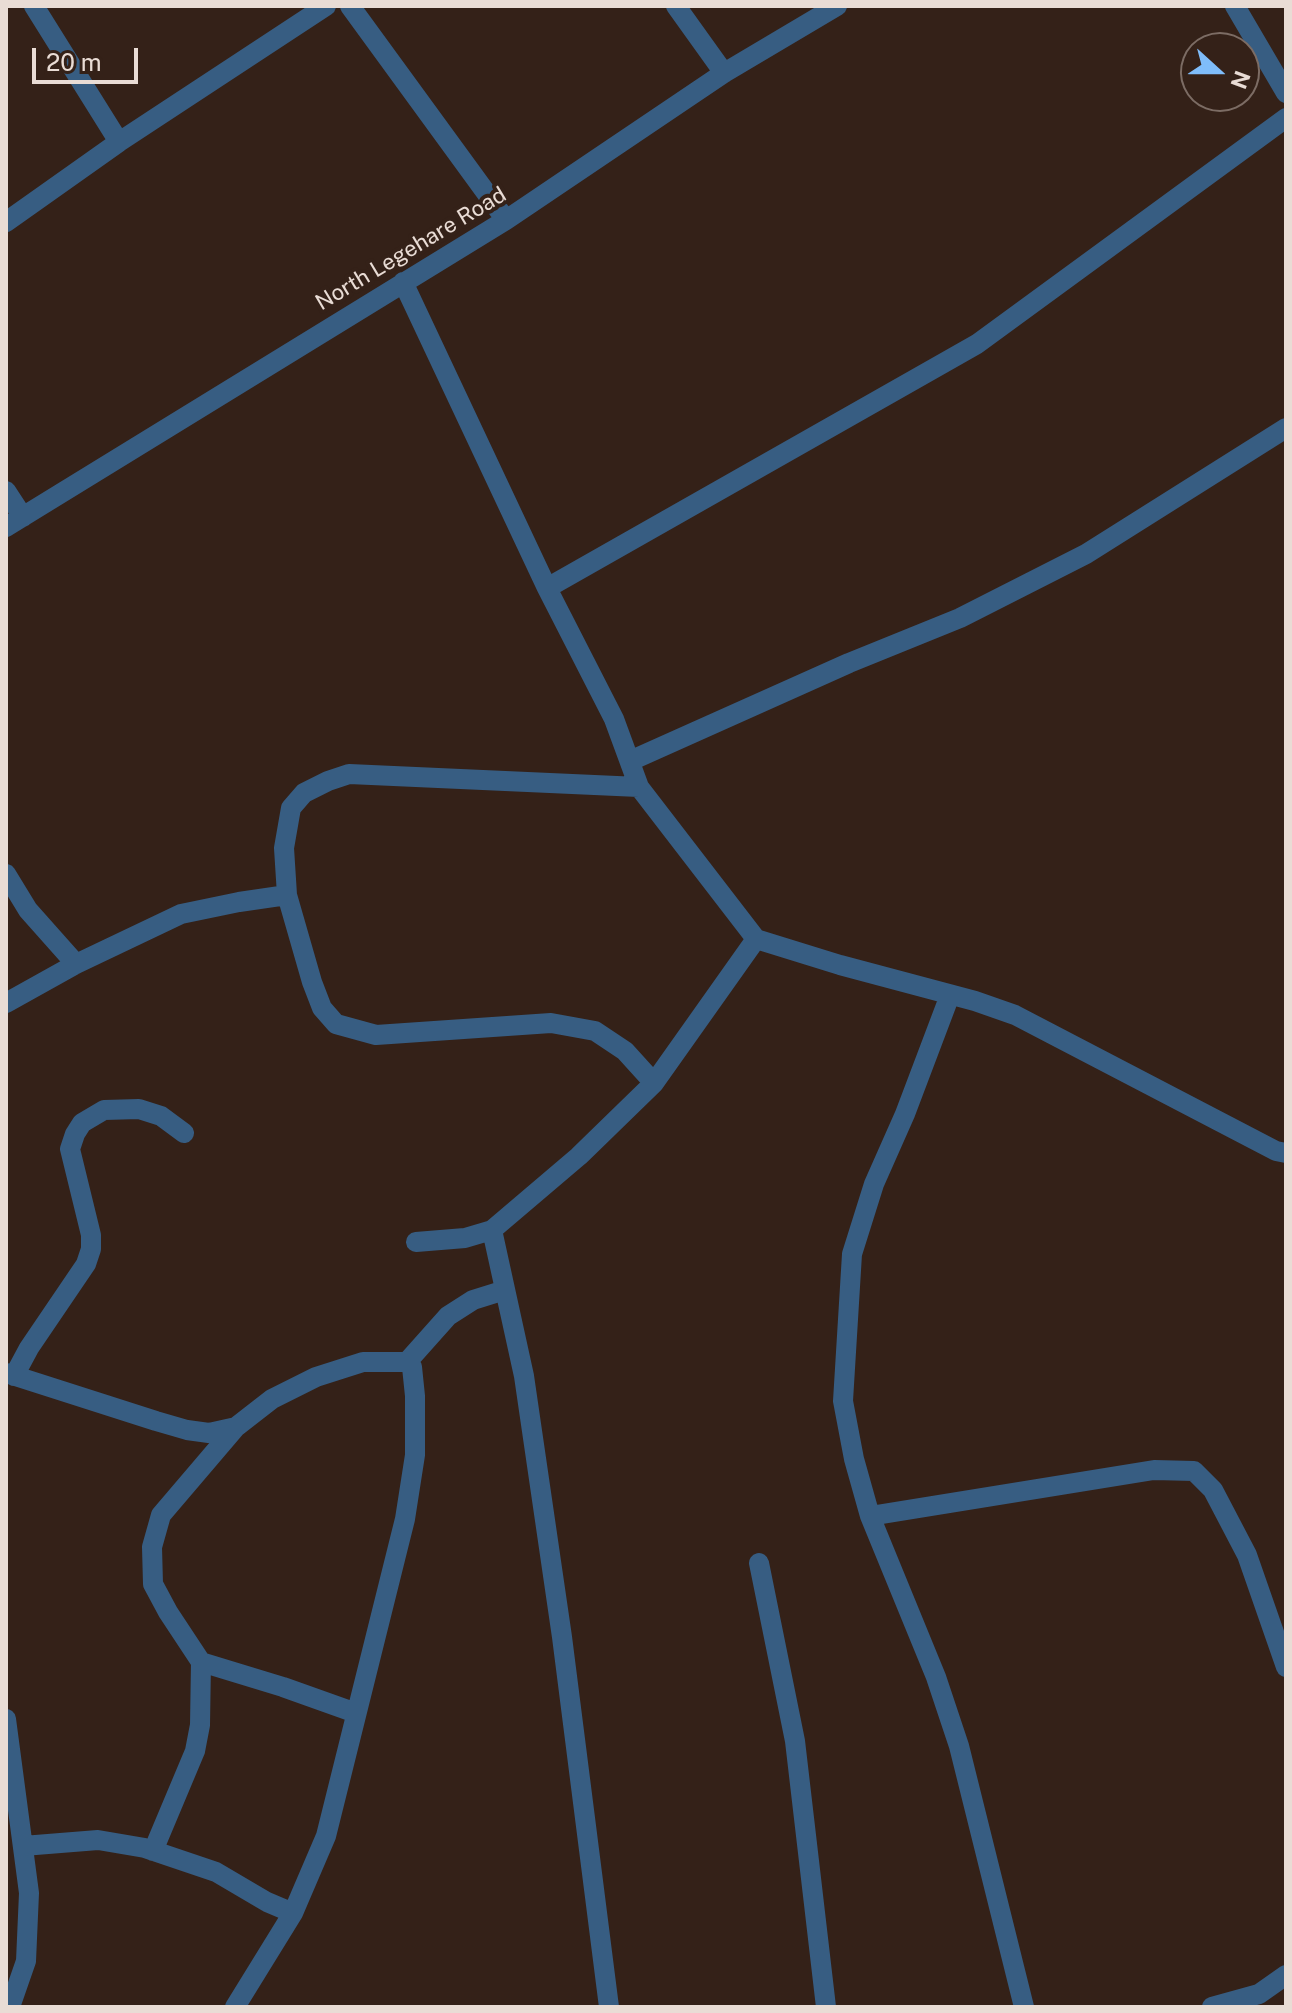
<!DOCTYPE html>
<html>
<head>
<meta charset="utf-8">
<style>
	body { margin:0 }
	#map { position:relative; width:1292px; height:2013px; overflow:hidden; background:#342118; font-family:"Public Sans",sans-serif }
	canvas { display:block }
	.frame { position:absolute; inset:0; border:8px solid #e9dcd5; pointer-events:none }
	.north { position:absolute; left:1180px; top:32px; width:80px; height:80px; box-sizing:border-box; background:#342118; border:2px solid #7c6c64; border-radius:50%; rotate:111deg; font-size:22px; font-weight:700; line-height:32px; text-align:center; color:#e9dcd5 }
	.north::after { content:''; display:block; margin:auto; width:28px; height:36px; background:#7fbdfa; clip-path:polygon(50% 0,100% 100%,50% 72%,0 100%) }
	.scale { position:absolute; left:32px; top:48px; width:106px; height:36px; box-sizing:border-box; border:4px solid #e9dcd5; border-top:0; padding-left:10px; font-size:24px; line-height:28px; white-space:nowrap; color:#e9dcd5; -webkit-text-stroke:6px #342118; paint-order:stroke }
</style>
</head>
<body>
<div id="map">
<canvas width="1292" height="2013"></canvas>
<div class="frame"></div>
<div class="north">N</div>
<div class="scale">20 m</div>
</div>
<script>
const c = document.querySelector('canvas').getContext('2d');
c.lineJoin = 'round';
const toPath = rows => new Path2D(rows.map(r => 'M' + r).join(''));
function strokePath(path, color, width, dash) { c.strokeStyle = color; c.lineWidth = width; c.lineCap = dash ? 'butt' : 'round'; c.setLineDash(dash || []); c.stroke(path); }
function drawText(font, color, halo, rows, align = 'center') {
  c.font = font + ' "Public Sans",sans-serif'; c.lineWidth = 8; c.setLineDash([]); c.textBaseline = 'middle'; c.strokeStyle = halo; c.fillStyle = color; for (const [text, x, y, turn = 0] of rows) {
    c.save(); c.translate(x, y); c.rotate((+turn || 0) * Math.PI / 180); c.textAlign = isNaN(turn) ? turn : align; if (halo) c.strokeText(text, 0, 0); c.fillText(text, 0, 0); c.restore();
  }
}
strokePath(toPath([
	[34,6,119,142],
	[350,6,506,220],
	[676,6,724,73],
	[1235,6,1286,93],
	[6,222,119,142,326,6],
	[403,282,547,588,614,719,639,787,756,939,840,965,975,1001,1015,1015,1276,1151,1286,1153],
	[6,491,23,517],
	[6,527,506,220,724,73,837,6],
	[547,588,977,344,1286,118],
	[630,761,849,663,960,618,1086,554,1286,428],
	[639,787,349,774,328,781,304,793,291,808,284,848,287,895,312,982,322,1008,336,1024,376,1035,551,1023,595,1031,625,1051,654,1083],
	[6,874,28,910,76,964],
	[950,995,905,1114,874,1184,852,1254,843,1401,854,1459,870,1516,936,1677,959,1746,1024,2007],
	[6,1003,76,964,181,914,239,902,287,895],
	[492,1230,524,1376,562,1637,609,2007],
	[416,1242,465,1238,492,1230,579,1156,654,1083,756,939],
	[407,1362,448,1316,473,1300,505,1290],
	[6,1373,156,1421,187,1430,209,1433,236,1427,272,1399,316,1377,363,1362,407,1362],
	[14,1376,29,1348,86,1264,91,1249,91,1235,70,1149,75,1134,82,1123,104,1110,139,1109,161,1116,184,1133],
	[236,1427,161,1515,152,1547,153,1584,168,1612,201,1662,283,1687,356,1713],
	[870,1516,1154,1470,1194,1471,1213,1490,1247,1555,1286,1667],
	[759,1563,795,1741,826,2007],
	[6,1719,29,1893,26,1961,10,2007],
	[23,1846,98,1840,145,1848,216,1872,267,1902,293,1913],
	[153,1851,195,1751,200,1725,201,1662],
	[235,2007,293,1913,326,1836,405,1519,415,1455,415,1396,412,1367,407,1362],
	[1212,2007,1259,1994,1286,1975]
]), '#375d82', 20);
drawText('22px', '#e9dcd5', '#342118', [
	["North Legehare Road",411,249,-31]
]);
</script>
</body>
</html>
